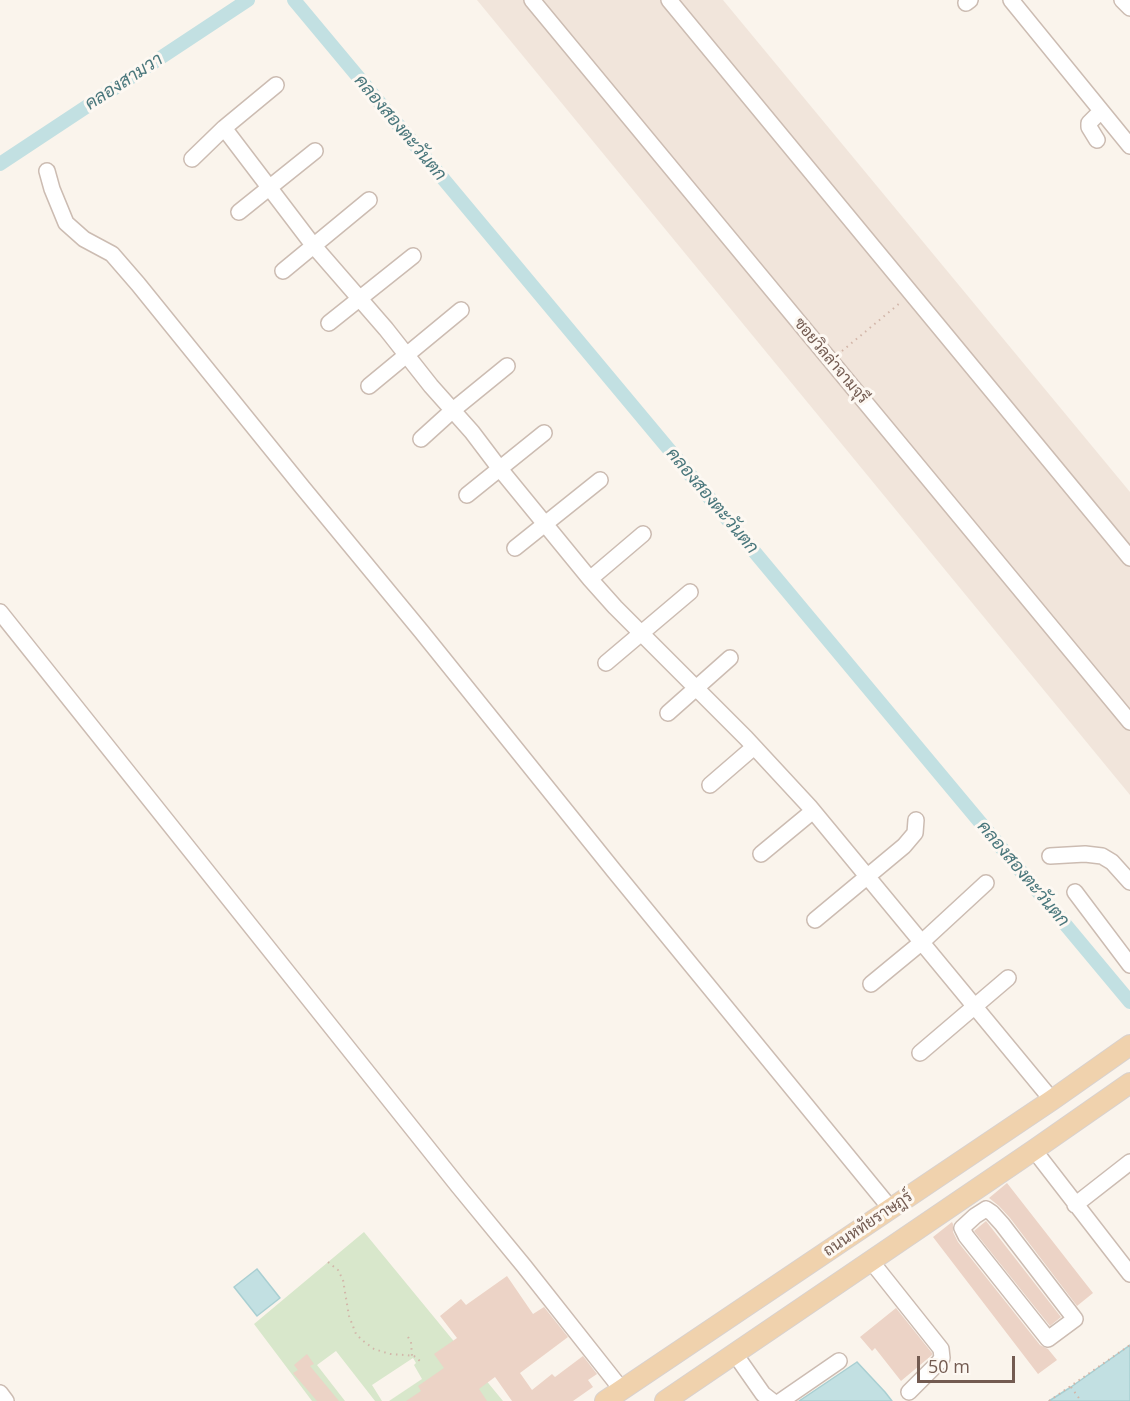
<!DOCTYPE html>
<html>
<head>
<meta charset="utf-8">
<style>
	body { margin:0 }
	#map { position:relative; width:1130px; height:1401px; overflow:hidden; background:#faf4ec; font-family:"Open Sans",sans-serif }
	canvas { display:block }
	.scale { position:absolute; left:917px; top:1356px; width:98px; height:27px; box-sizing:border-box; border:3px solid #735b51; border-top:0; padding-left:8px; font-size:18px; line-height:21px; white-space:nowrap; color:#735b51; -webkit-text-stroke:4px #fdf8f2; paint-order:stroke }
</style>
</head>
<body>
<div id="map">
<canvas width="1130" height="1401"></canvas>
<div class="scale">50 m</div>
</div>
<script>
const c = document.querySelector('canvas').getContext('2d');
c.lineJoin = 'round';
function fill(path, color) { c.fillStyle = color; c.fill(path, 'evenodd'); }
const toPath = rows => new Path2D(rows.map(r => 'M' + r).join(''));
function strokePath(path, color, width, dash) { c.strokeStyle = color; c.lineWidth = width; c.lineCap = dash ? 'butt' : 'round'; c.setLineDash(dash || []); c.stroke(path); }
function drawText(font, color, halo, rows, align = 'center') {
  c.font = font + ' "Open Sans",Sarabun,sans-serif'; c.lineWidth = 6; c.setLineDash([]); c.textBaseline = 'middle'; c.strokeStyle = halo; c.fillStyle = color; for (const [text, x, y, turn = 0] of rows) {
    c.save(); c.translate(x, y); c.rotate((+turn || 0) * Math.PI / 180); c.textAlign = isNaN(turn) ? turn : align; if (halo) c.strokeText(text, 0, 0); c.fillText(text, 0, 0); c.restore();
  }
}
fill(toPath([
	[477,0,723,0,1130,492,1130,795]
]), '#f1e5db');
fill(toPath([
	[364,1232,503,1401,389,1401,422,1379,414,1365,416,1363,413,1358,372,1385,382,1401,375,1401,336,1351,317,1365,345,1401,312,1401,254,1324]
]), '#d8e7cb');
const water = toPath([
	[257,1269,280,1298,257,1316,234,1287,257,1269],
	[1130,1345,1130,1401,1049,1401,1071,1387,1130,1345],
	[857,1362,885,1392,892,1401,799,1401,857,1362]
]);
fill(water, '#c2e0e2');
strokePath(water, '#a9cfd2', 1.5);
strokePath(toPath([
	[294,0,1130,1002],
	[0,164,248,0]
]), '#c2e0e2', 14);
fill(toPath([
	[1007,1183,1093,1293,1077,1306,1010,1218,999,1206,989,1198],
	[986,1221,1061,1317,1050,1326,974,1231],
	[952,1222,953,1224,953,1232,958,1242,1040,1345,1048,1349,1057,1360,1038,1374,933,1237],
	[507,1276,533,1314,544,1307,568,1337,520,1373,532,1390,552,1374,555,1377,583,1356,597,1374,588,1380,593,1387,573,1401,512,1401,495,1377,479,1389,487,1401,406,1401,421,1391,418,1386,444,1368,434,1354,457,1338,440,1316,461,1299,466,1305],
	[896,1308,932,1353,932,1355,901,1381,875,1348,872,1351,860,1337],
	[307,1354,314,1364,310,1366,339,1401,317,1401,293,1373,298,1370,294,1365]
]), '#ecd3c6');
const minor = toPath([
	[532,0,1130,722],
	[669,0,1130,558],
	[1011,0,1130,146],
	[1122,0,1130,8],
	[966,3,970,0],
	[224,128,276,85],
	[1097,140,1089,127,1089,123,1101,111],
	[192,159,224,128,313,245,386,329,431,386,472,432,500,469,590,579,615,607,746,738,809,806,1052,1100],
	[47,171,52,189,66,223,84,239,112,254,138,284,303,488,421,631,615,872,891,1209],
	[239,212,315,151],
	[283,271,369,200],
	[329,323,413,256],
	[369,386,461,310],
	[421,439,453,410,507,366],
	[467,495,544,433],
	[515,548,600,480],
	[590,579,643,534],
	[0,612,459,1187,524,1266,622,1390],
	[606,663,690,592],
	[668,713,730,658],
	[710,785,754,747],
	[761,854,813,811],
	[1050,856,1085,854,1102,856,1112,862,1130,882],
	[1075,892,1130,965],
	[815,920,904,846,915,833,916,820],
	[871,984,922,942,986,883],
	[920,1053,1008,978],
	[1034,1150,1130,1274],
	[1075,1205,1130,1162],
	[986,1209,992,1213,1002,1224,1075,1319,1048,1339,966,1236,962,1228,975,1216,986,1209],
	[871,1261,941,1349,942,1358,939,1362,909,1392],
	[735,1354,763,1394,772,1401],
	[0,1393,6,1401],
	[781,1401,839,1361]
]);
const major = toPath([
	[605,1401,1052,1100,1130,1045],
	[665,1401,1034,1150,1130,1083]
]);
strokePath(minor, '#ccbcb2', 18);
strokePath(major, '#d8d1ce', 22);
strokePath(toPath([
	[842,351,900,303],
	[328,1262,338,1270,343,1280,349,1316,356,1334,362,1340,374,1349,390,1354,405,1355,414,1356,420,1361],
	[408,1337,411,1342,412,1356],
	[1071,1387,1081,1401],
	[1049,1401,1130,1345]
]), '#d2b6a9', 2, [1.5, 4.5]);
strokePath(minor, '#fff', 15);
strokePath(major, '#f0d2ad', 20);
drawText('16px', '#735b51', '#fdf8f2', [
	["ซอยวิลล่าจามจุรี",831,361,50],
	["ถนนหทัยราษฎร์",868,1224,-34]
]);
drawText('italic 18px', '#4a777c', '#fdf8f2', [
	["คลองสามวา",124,82,-33],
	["คลองสองตะวันตก",400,128,50],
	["คลองสองตะวันตก",712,501,50],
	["คลองสองตะวันตก",1023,874,50]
]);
</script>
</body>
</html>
